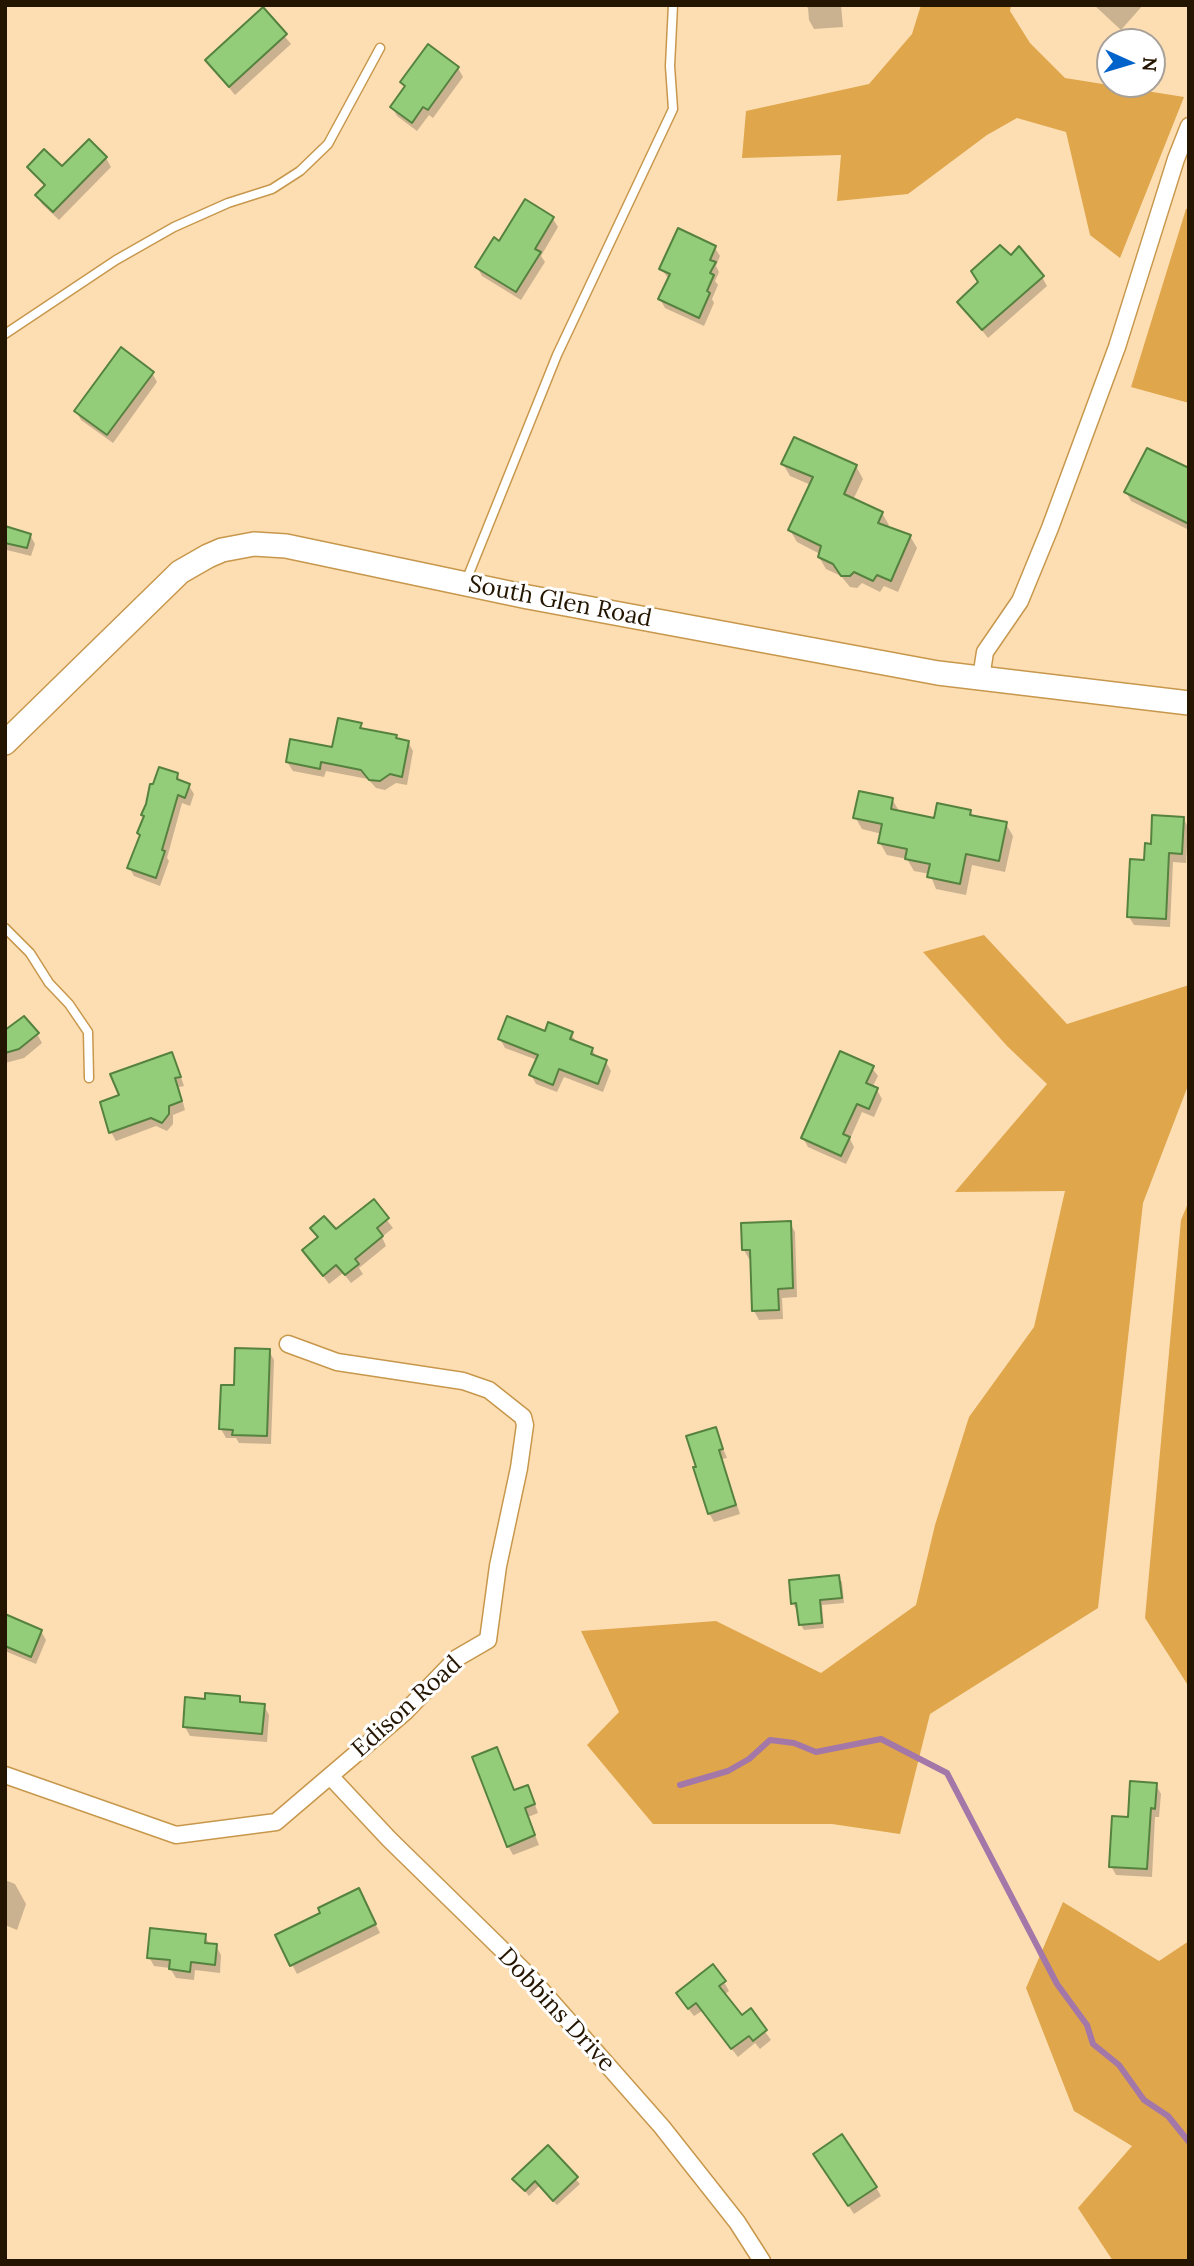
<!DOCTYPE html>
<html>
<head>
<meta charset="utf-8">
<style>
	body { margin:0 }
	#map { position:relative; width:1194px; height:2266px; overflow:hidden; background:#fddeb3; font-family:Lora,serif }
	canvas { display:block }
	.frame { position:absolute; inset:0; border:7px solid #241500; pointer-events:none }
	.north { position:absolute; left:1096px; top:28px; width:70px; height:70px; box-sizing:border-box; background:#fff; border:2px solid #a7a199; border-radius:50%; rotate:94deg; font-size:19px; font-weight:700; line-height:28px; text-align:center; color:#241500 }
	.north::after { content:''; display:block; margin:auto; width:24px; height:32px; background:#0063cb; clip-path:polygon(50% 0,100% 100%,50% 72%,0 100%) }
</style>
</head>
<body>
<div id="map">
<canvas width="1194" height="2266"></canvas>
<div class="frame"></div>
<div class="north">N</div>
</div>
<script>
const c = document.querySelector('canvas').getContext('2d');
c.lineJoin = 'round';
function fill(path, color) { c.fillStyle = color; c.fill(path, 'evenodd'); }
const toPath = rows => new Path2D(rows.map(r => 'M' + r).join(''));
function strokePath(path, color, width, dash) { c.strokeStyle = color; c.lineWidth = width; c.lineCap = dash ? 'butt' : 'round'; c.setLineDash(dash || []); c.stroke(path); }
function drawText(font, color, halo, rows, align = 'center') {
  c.font = font + ' Lora,serif'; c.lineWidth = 6; c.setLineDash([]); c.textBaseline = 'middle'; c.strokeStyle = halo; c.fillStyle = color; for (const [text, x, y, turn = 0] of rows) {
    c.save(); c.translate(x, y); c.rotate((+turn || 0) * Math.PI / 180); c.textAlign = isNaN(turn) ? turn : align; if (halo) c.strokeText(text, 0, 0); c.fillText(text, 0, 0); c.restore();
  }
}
fill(toPath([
	[921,5,1011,5,1010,11,1030,43,1065,78,1184,97,1120,258,1090,235,1066,132,1017,118,987,135,908,194,837,201,841,155,742,158,746,111,869,84,912,34],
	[1186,209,1189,209,1189,403,1131,387],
	[984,935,1067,1024,1189,985,1189,1083,1143,1203,1098,1608,930,1714,900,1834,832,1824,653,1824,587,1745,619,1712,581,1631,716,1621,821,1673,916,1605,935,1525,969,1417,1034,1327,1065,1191,955,1192,1047,1084,1007,1046,923,952],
	[1189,1201,1189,1687,1145,1618,1181,1220],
	[1063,1902,1159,1961,1189,1941,1189,2261,1113,2261,1078,2208,1132,2146,1074,2111,1026,1988]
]), '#dfa64b');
fill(toPath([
	[805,5,841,5,843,27,814,29,809,20,808,8],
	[1094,5,1143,5,1121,30],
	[263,10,291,44,235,95,207,61],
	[428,47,458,68,463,77,433,118,429,115,417,131,397,116,392,107,406,89,402,82],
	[106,158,111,167,59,220,42,204,37,195,45,187,29,167,62,169],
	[526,201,553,219,558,227,541,256,545,262,521,300,482,276,477,267,500,243],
	[715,248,720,256,716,266,719,272,715,281,718,285,712,299,714,303,704,326,665,308,660,299,669,279,661,269],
	[1011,257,1042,277,1047,286,988,338,959,302],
	[152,373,157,382,113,443,81,420,76,411],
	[783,464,856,466,863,479,853,500,882,513,889,525,887,528,910,536,917,548,898,592,884,586,880,592,862,583,857,588,850,587,841,576,826,569,819,557,820,554,797,542,790,530,811,485,790,476],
	[1189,470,1189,530,1131,501,1126,492],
	[5,523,9,529,30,535,35,544,31,556,7,550,5,557],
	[360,724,364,731,396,737,398,740,408,742,413,751,407,785,396,783,385,790,376,788,368,779,326,771,324,777,293,771,287,762,333,749],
	[177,775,181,783,189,786,194,794,190,806,182,803,167,858,169,861,160,886,134,876,129,867,141,837,138,833,145,818,143,815],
	[892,799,899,811,936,820,970,811,974,817,1006,824,1013,836,1005,872,972,865,966,895,936,889,930,874,914,871,907,859,887,855,880,843,882,834,862,829,855,817],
	[1183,818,1188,827,1186,863,1173,862,1170,927,1134,925,1129,917,1153,845],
	[5,1029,37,1034,42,1043,24,1058,5,1063],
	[546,1033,571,1034,577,1043,592,1049,597,1058,606,1062,611,1071,603,1092,564,1077,557,1092,536,1084,531,1075,537,1060,505,1048,500,1039],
	[176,1063,184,1086,179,1087,185,1110,173,1115,173,1124,167,1131,156,1126,116,1141,111,1132,121,1096],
	[872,1068,878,1076,872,1088,877,1090,882,1099,874,1117,862,1112,850,1139,854,1147,846,1164,808,1147,803,1138],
	[373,1202,393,1228,382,1237,386,1246,359,1268,363,1274,351,1283,343,1273,329,1284,304,1250,319,1239,312,1228,336,1232],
	[790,1223,795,1232,797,1297,782,1298,783,1319,759,1320,754,1311,752,1259,749,1259,744,1250],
	[269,1351,274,1360,271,1444,239,1443,236,1438,226,1438,221,1429,235,1387],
	[715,1429,727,1458,722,1459,740,1514,714,1522,709,1513,698,1468],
	[838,1577,842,1582,844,1603,822,1605,824,1628,804,1630,801,1625,799,1609,796,1609,793,1603],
	[5,1615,41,1631,46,1640,36,1664,5,1651],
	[239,1698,243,1704,264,1706,269,1715,267,1742,190,1736,185,1727,207,1701],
	[496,1749,515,1792,532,1796,538,1813,528,1817,539,1845,513,1855,508,1846],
	[1156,1785,1161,1794,1159,1817,1155,1817,1152,1877,1116,1875,1111,1866,1129,1819],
	[5,1880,15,1884,26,1904,17,1930,5,1925],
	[363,1899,380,1933,297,1974,277,1936,323,1914],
	[205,1936,210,1945,216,1946,221,1955,220,1973,195,1970,194,1980,176,1978,170,1968,154,1966,149,1957],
	[724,1982,729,1991,724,1995,741,2018,750,2011,771,2040,760,2049,755,2043,738,2057,702,2011,694,2016,683,2002],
	[548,2147,580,2184,557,2205,539,2186,529,2196,515,2179],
	[820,2163,876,2187,881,2196,854,2214]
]), '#0003');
strokePath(toPath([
	[680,1785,728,1771,749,1759,770,1740,794,1743,816,1752,881,1739,947,1773,1057,1984,1087,2025,1093,2044,1119,2065,1144,2100,1168,2116,1189,2142]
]), '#a477a9', 6);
const building = toPath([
	[263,7,287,34,229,87,205,60,263,7],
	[428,44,459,67,428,110,423,107,412,123,390,107,405,86,400,82,428,44],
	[89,139,107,157,53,212,35,195,45,185,27,167,44,149,62,166,89,139],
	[525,199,554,217,535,249,541,252,516,292,475,267,494,237,499,241,525,199],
	[678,228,716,246,710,260,716,262,710,273,714,275,707,291,710,293,699,318,658,299,670,274,659,269,678,228],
	[1000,245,1011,255,1019,246,1044,276,982,330,957,302,978,282,971,271,1000,245],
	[121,347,154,372,107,435,74,411,121,347],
	[794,437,857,465,844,494,883,512,878,523,911,535,891,581,877,575,873,581,854,572,850,576,841,576,833,564,818,557,821,546,788,530,813,477,781,464,794,437],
	[1147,448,1189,468,1189,524,1124,492,1147,448],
	[5,526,31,534,27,548,5,543,5,526],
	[338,718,362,723,360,728,397,735,396,738,409,741,402,777,390,774,380,781,369,780,361,770,321,762,320,769,286,762,290,739,332,747,338,718],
	[159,767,178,773,177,779,190,784,185,798,178,795,162,850,165,851,156,878,127,868,140,835,137,833,144,816,141,815,146,804,150,784,153,784,159,767],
	[859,791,893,798,891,809,934,818,937,803,971,810,970,815,1007,822,999,861,966,854,960,884,927,877,930,864,905,859,907,849,878,843,882,824,853,818,859,791],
	[1152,815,1184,817,1182,854,1169,853,1166,919,1127,917,1130,859,1144,860,1145,843,1151,844,1152,815],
	[24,1016,39,1033,19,1049,5,1053,5,1030,24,1016],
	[507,1016,545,1031,548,1022,573,1032,570,1039,593,1048,591,1054,607,1060,598,1084,559,1069,553,1085,529,1075,538,1055,498,1039,507,1016],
	[840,1051,874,1066,866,1083,878,1088,869,1109,857,1104,843,1134,850,1137,841,1156,801,1138,840,1051],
	[172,1052,181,1077,175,1078,182,1101,169,1106,169,1114,162,1123,151,1118,109,1133,100,1102,119,1095,110,1074,172,1052],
	[374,1199,389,1218,377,1228,383,1236,355,1259,359,1264,345,1275,336,1265,323,1276,302,1250,318,1237,310,1228,324,1216,336,1229,374,1199],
	[791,1221,793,1288,778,1289,779,1310,752,1311,750,1250,742,1250,741,1223,791,1221],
	[235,1348,270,1349,267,1436,232,1435,233,1430,219,1429,221,1385,234,1385,235,1348],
	[716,1427,723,1449,719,1450,736,1505,708,1514,693,1467,696,1467,686,1436,716,1427],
	[839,1575,842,1598,820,1600,822,1623,799,1625,796,1603,791,1604,789,1580,839,1575],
	[5,1614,42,1630,31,1657,5,1646,5,1614],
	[205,1693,240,1696,240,1702,265,1704,262,1734,183,1727,185,1697,205,1699,205,1693],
	[497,1747,514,1790,528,1785,535,1804,525,1808,535,1835,507,1847,472,1757,497,1747],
	[1130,1781,1157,1783,1155,1809,1151,1808,1147,1869,1109,1867,1112,1816,1128,1817,1130,1781],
	[359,1888,376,1924,290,1966,275,1935,320,1913,318,1908,359,1888],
	[150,1928,206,1934,205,1943,217,1944,215,1965,191,1962,190,1972,169,1969,170,1960,147,1958,150,1928],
	[713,1964,726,1981,719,1986,742,2015,751,2008,767,2030,753,2041,749,2036,731,2049,696,2003,688,2009,676,1993,713,1964],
	[842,2134,877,2187,848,2206,813,2154,842,2134],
	[548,2145,578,2177,553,2201,535,2181,525,2191,512,2179,548,2145]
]);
fill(building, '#94cd7a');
strokePath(building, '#55823f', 2);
const lane = toPath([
	[5,334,116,260,174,227,228,203,272,189,300,171,328,144,380,48],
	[466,581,557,355,673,109,670,66,673,5],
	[5,928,30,953,49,983,69,1004,88,1032,89,1078]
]);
const street = toPath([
	[981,678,985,652,1020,601,1050,528,1117,347,1176,159,1189,126],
	[5,1775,176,1835,276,1822,405,1712,457,1658,488,1640,498,1566,519,1468,525,1425,523,1417,489,1390,463,1381,337,1362,288,1344],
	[330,1776,389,1839,528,1975,662,2127,737,2222,762,2261]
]);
const secondary = toPath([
	[5,743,180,572,208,556,222,550,254,544,286,546,528,597,938,673,1189,703]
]);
strokePath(lane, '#c7974c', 11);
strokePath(street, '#c7974c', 19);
strokePath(secondary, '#c7974c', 26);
strokePath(lane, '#fff', 8);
strokePath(street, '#fff', 16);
strokePath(secondary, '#fff', 23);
drawText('24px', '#241500', '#fff', [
	["South Glen Road",560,602,11],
	["Edison Road",407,1707,-42],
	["Dobbins Drive",556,2010,47]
]);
</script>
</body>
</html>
